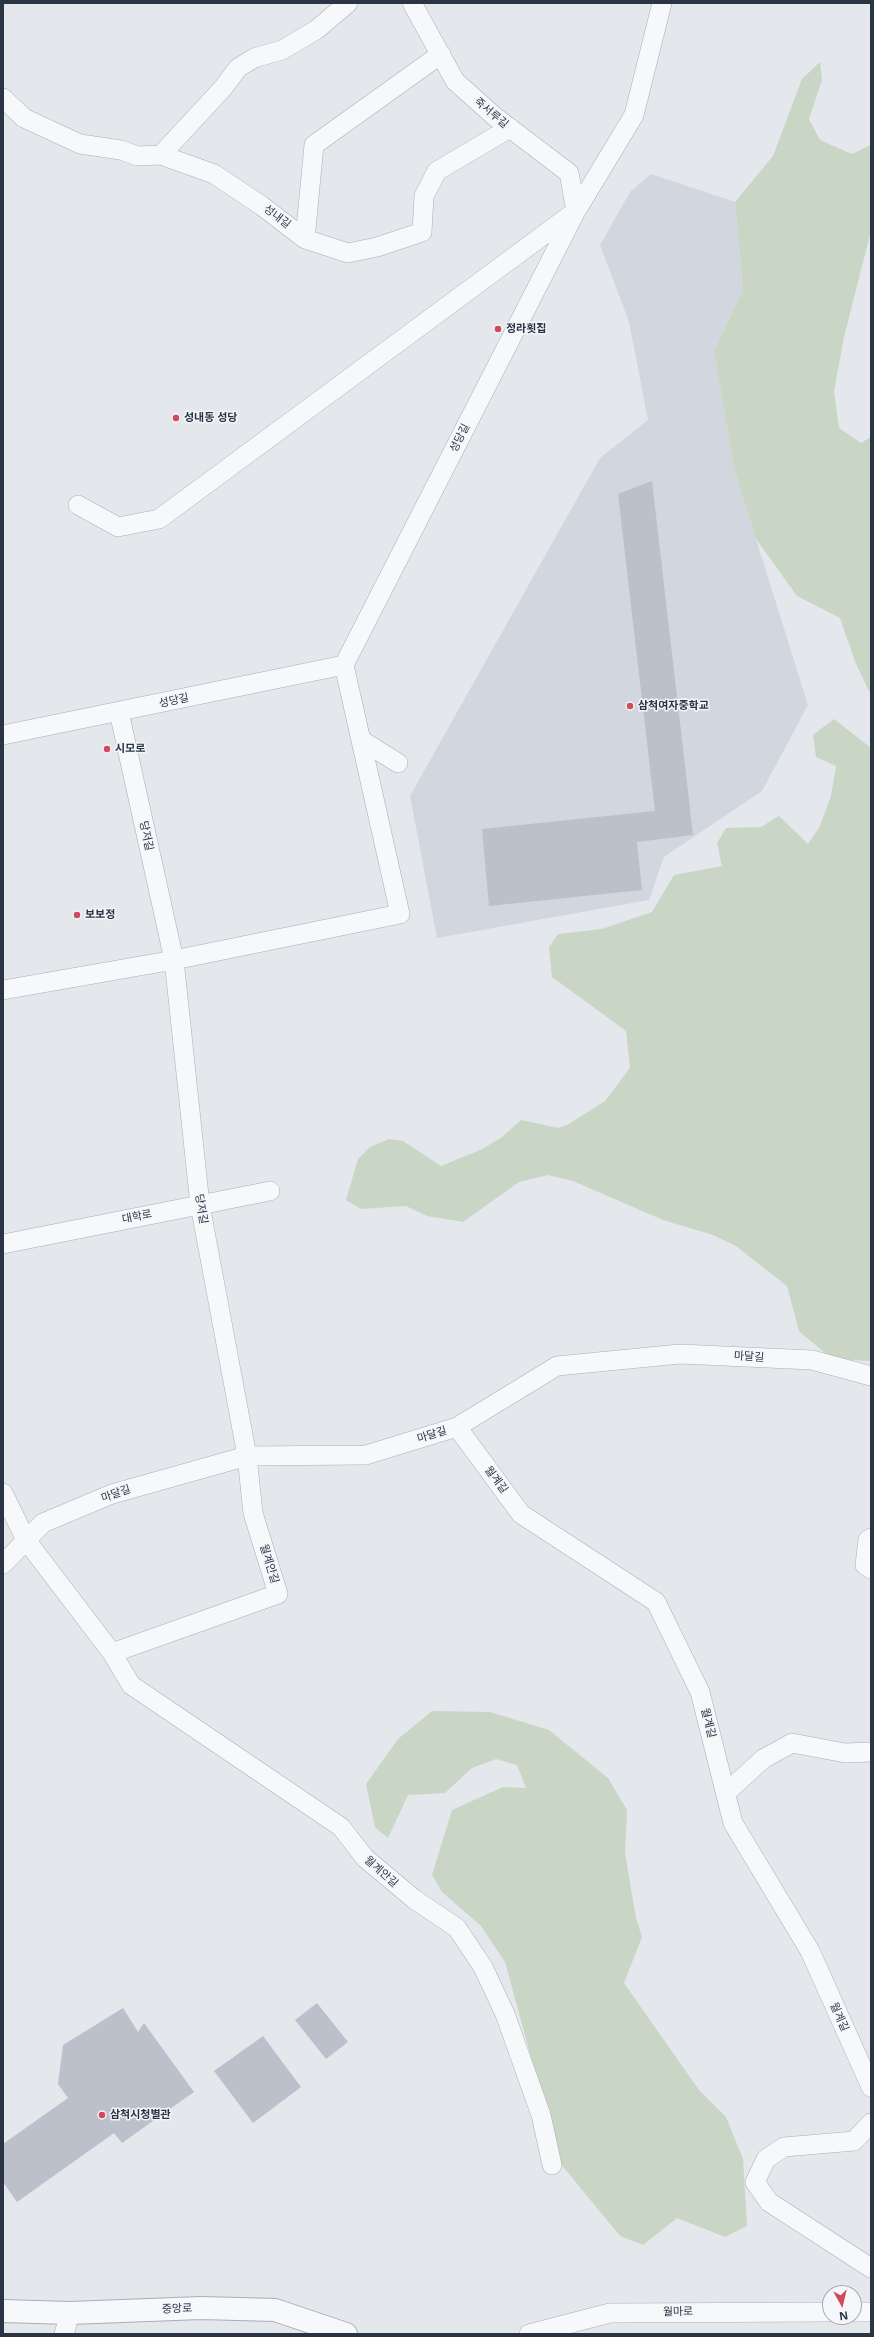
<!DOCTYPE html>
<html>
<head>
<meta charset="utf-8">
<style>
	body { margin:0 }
	#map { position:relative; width:874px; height:2337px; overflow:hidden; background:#e4e7ec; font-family:"Noto Sans",sans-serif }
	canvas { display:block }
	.frame { position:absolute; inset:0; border:4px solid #2b3445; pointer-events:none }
	.north { position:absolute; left:822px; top:2285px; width:40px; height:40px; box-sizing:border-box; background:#f4f6f9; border:1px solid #a4a8b1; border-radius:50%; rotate:172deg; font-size:11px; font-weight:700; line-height:16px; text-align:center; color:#2b3445 }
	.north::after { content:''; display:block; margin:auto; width:14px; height:18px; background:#d1495b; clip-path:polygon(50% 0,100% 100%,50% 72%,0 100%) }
</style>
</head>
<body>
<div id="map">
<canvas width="874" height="2337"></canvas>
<div class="frame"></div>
<div class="north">N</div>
</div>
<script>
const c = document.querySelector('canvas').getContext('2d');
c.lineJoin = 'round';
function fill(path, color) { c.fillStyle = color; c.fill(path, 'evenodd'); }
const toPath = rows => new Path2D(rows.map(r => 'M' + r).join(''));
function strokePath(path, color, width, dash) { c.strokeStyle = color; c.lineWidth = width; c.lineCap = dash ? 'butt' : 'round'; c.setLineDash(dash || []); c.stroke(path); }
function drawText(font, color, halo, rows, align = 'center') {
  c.font = font + ' "Noto Sans","Noto Sans KR",sans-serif'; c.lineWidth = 3; c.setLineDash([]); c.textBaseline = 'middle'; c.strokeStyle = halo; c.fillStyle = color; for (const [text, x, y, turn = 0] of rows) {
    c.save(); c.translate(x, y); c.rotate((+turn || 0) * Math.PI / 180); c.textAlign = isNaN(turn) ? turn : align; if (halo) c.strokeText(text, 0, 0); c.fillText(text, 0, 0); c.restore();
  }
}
fill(toPath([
	[651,174,735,202,743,290,714,351,734,469,808,705,762,791,664,857,649,900,437,938,410,796,600,458,648,420,629,322,600,245,630,192]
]), '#d2d6de');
fill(toPath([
	[820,62,822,80,809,119,820,140,852,154,871,145,871,231,844,337,834,391,839,428,861,443,871,437,871,695,856,664,840,618,797,596,756,539,734,469,714,351,743,290,735,202,773,156,802,79],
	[834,719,871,748,871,1361,832,1359,799,1331,787,1286,736,1246,713,1235,663,1220,573,1181,548,1175,519,1182,463,1222,427,1216,406,1206,361,1209,346,1200,358,1159,370,1147,389,1139,403,1141,441,1166,480,1150,501,1138,521,1120,558,1128,567,1125,605,1101,630,1068,626,1031,552,977,549,947,558,934,602,929,652,912,674,875,722,866,717,843,726,828,761,827,779,816,808,844,820,826,831,796,836,766,816,757,813,735],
	[432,1711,490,1712,549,1730,608,1778,627,1810,625,1853,636,1918,642,1937,624,1983,699,2090,726,2117,743,2159,747,2226,725,2237,677,2218,643,2245,620,2236,560,2163,505,1962,481,1926,442,1892,432,1875,452,1810,503,1787,526,1788,517,1765,496,1759,472,1768,445,1793,408,1795,388,1838,375,1827,366,1784,398,1739]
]), '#c9d6c5');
fill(toPath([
	[652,481,693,835,637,842,642,890,489,906,482,829,655,811,618,494],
	[317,2003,348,2042,326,2059,295,2020],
	[123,2008,138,2032,144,2023,194,2092,122,2143,114,2133,17,2202,3,2182,3,2144,68,2098,58,2084,63,2045],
	[263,2036,301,2087,253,2123,214,2071]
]), '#bbc0ca');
const minor = toPath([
	[412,3,455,81,494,116,569,173,576,211],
	[3,98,24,118,80,144,121,150,137,156,161,155,214,174,262,206,305,239,348,253,377,247,422,232,424,196,437,171,510,128],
	[161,155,223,88,238,68,254,58,282,50,316,30,348,3],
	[305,239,314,145,441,54],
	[78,505,118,527,159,519,576,211,634,115,662,3],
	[3,735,344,665,576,211],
	[361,740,398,763],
	[3,990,174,960,400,914,344,665],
	[3,1244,270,1191],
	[457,1427,521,1514,656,1602,700,1692,733,1823,810,1951,871,2087],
	[3,1493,26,1540,112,1653,278,1594,253,1513,247,1456,200,1205,174,960,119,712],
	[871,1538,868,1540,865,1565,871,1569],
	[3,1564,43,1523,112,1494,247,1456,366,1455,457,1427,557,1366,680,1354,812,1360,871,1376],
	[112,1653,131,1685,341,1827,365,1858,414,1899,457,1928,483,1967,505,2014,541,2115,552,2165],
	[726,1793,763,1759,792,1743,845,1753,871,1752],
	[871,2123,854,2141,784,2147,766,2159,755,2182,769,2202,871,2268],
	[854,2312,871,2312],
	[64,2334,70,2313],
	[529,2334,610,2313,830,2312]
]);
const tertiary = toPath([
	[3,2311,70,2313,201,2308,275,2310,346,2334]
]);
strokePath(minor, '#a9aeb7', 20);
strokePath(tertiary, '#a9aeb7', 24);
strokePath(minor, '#f7f8fa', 19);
strokePath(tertiary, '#f7f8fa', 22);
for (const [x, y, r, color] of [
	[498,329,4,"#d1495b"],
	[176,418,4,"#d1495b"],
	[630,706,4,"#d1495b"],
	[107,749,4,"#d1495b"],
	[77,915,4,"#d1495b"],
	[102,2115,4,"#d1495b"]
]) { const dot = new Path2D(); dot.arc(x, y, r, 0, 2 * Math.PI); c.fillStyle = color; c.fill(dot); strokePath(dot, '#f4f6f9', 1.5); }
drawText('11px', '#2b3445', '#f4f6f9', [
	["죽서루길",491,113,40],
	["성내길",277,217,37],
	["성당길",460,438,-63],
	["성당길",174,701,-12],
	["당저길",146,836,78],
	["당저길",201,1209,81],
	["대학로",137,1217,-11],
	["마달길",749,1357,3],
	["마달길",432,1435,-17],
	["월계길",496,1480,53],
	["마달길",116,1494,-19],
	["월계안길",269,1564,73],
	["월계길",708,1723,76],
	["월계안길",381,1872,41],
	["월계길",839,2017,66],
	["중앙로",177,2309,-2],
	["월마로",678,2312,-1]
]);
drawText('bold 11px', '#2b3445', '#f4f6f9', [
	["정라횟집",506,329],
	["성내동 성당",184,418],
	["삼척여자중학교",638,706],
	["시모로",115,749],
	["보보정",85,915],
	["삼척시청별관",110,2115]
], 'left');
</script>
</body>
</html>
